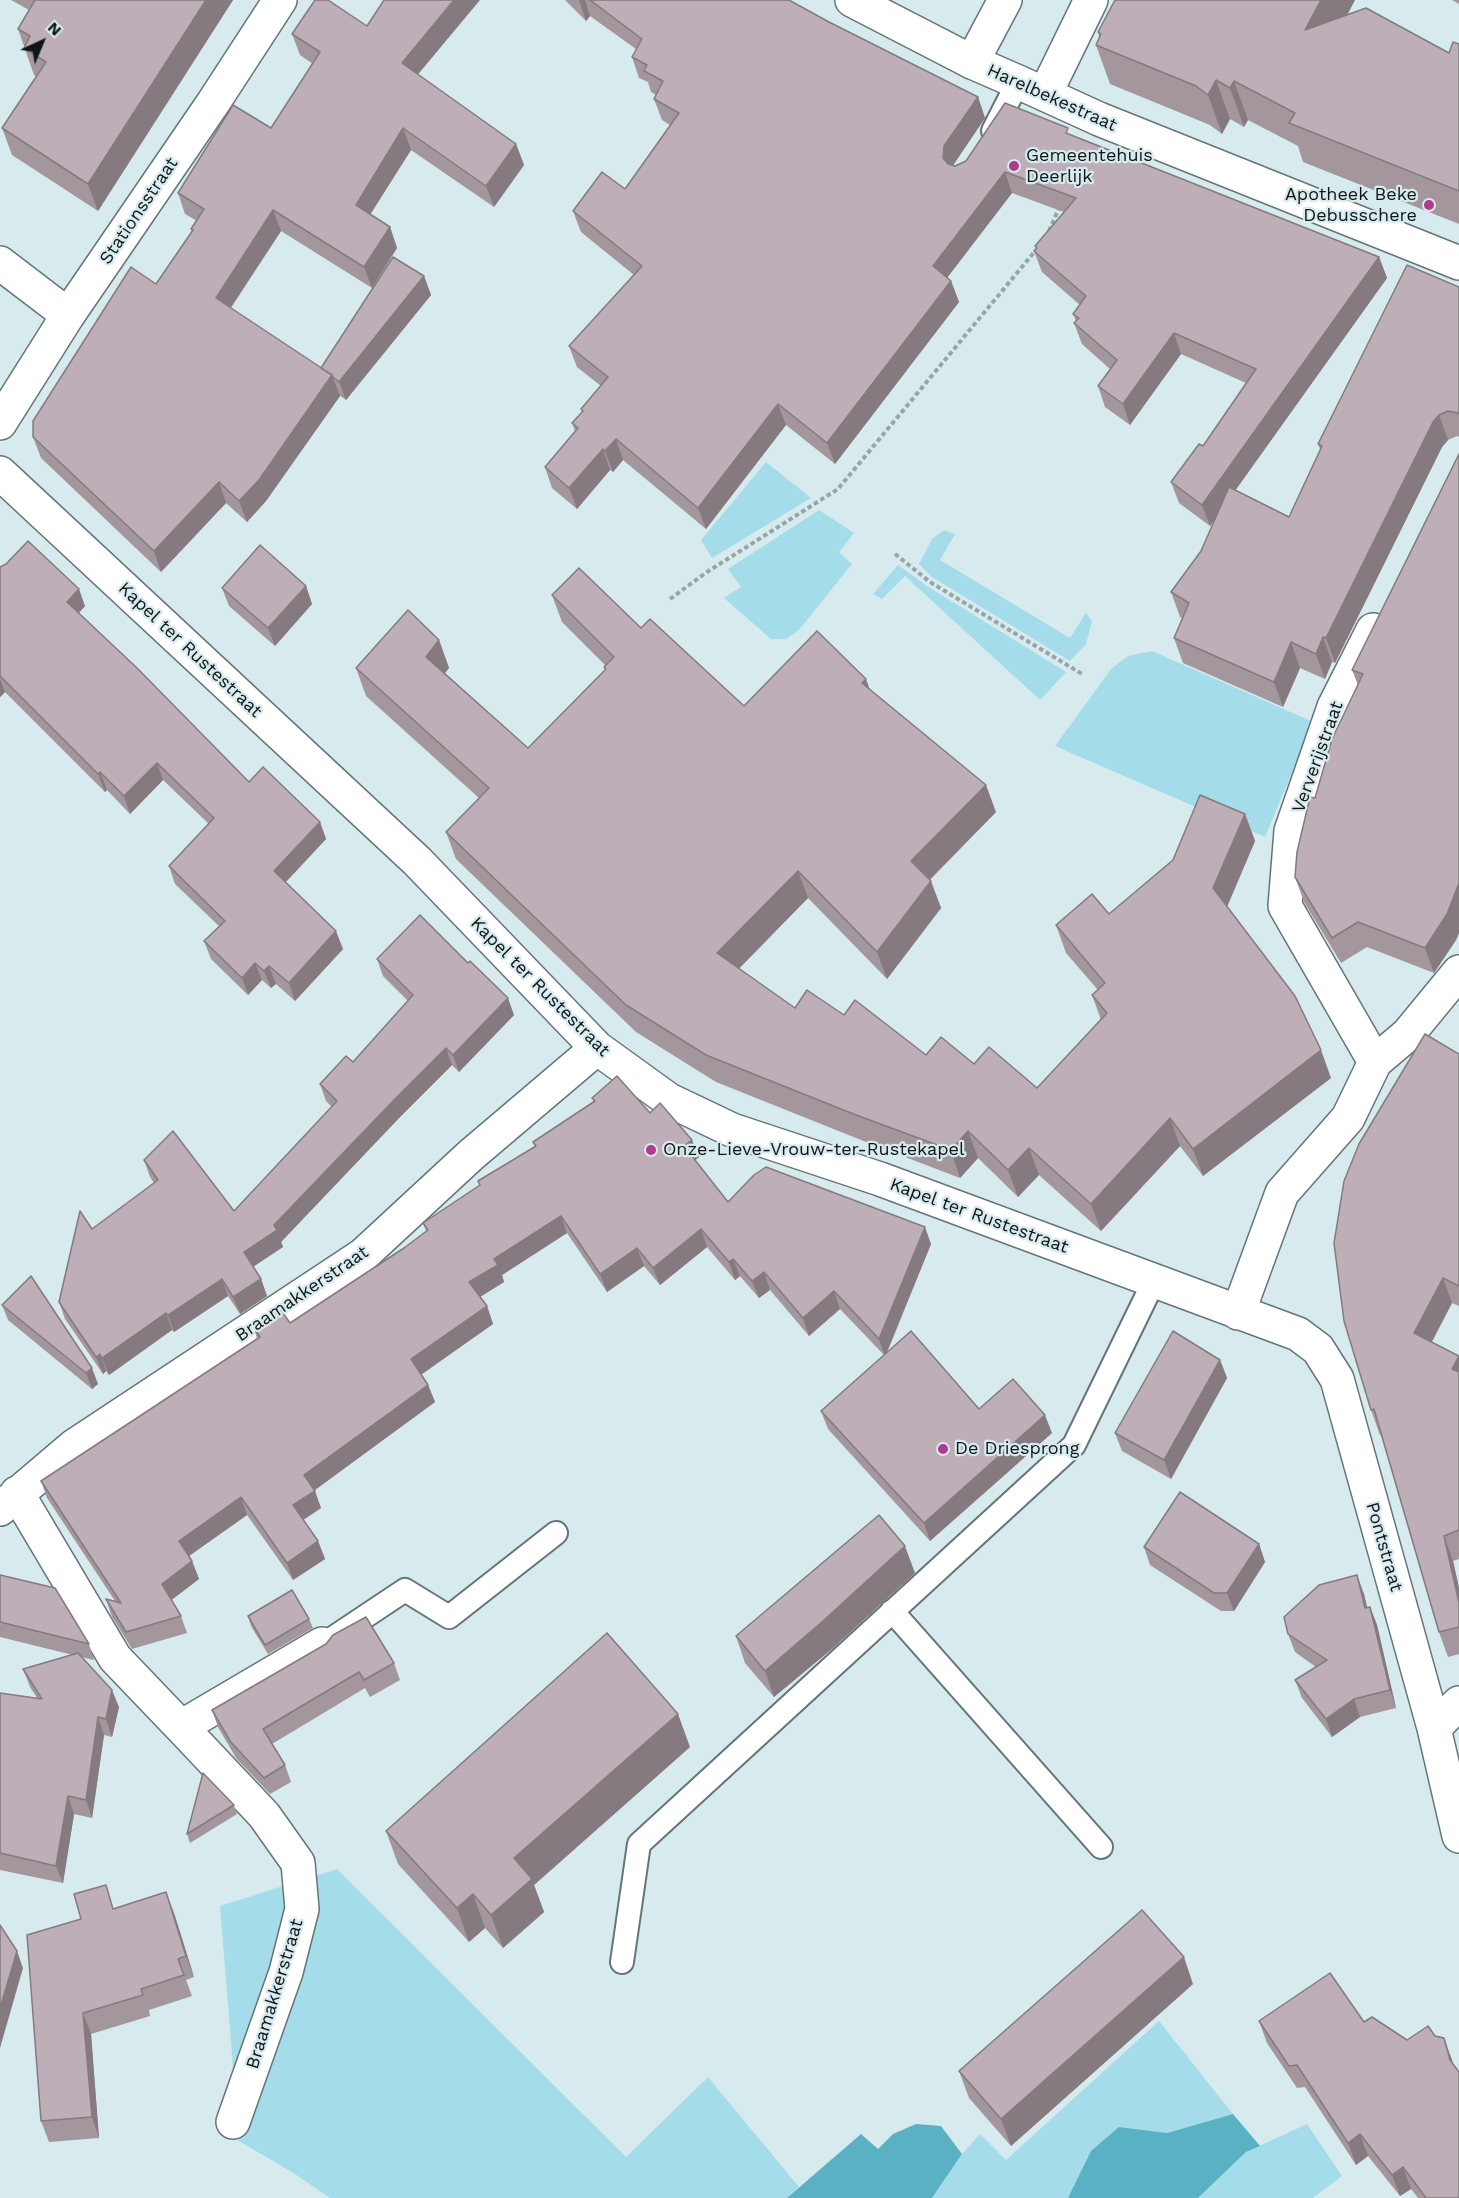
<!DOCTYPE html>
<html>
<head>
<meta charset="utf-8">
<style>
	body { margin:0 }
	#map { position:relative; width:1459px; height:2198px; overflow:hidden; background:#d7eaee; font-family:"Work Sans",sans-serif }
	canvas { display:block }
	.north { position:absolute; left:12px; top:12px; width:60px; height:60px; -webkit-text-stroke:4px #d7eaee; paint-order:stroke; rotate:44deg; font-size:16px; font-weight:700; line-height:24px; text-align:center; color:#101618 }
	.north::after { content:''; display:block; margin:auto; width:21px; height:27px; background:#101618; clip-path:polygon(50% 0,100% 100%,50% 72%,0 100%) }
</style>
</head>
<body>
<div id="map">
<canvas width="1459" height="2198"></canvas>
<div class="north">N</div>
</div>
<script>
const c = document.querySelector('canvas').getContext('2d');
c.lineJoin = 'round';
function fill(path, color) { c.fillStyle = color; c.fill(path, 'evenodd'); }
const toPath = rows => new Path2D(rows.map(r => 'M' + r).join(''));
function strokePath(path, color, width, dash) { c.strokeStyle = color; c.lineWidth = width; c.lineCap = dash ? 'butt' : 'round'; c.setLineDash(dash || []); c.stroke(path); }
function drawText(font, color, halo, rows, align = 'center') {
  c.font = font + ' "Work Sans",sans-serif'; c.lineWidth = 4.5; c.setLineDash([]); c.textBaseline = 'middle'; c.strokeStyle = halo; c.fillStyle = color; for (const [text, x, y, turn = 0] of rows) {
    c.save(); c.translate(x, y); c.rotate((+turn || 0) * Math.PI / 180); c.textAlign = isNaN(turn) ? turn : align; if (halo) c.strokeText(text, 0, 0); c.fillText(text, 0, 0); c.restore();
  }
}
fill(toPath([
	[766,462,811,498,712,558,701,540],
	[819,510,854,533,839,552,852,564,799,630,786,639,771,639,724,598,741,587,728,569],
	[944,530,955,534,940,560,1070,638,1086,613,1092,621,1086,644,1070,661,932,577,919,564,932,539],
	[898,565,927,586,1066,672,1040,700,905,576,882,599,873,594],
	[1152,651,1313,722,1265,837,1055,746,1112,668,1128,656],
	[337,1869,626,2157,708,2077,799,2187,787,2198,330,2198,295,2174,239,2141,220,1906],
	[1159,2021,1233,2114,1167,2133,1119,2127,1068,2198,932,2198,962,2154,980,2134,1006,2160],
	[1307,2124,1342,2176,1313,2198,1198,2198,1246,2152]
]), '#a5dce9');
fill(toPath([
	[1233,2114,1260,2146,1246,2152,1198,2198,1068,2198,1091,2151,1119,2127,1167,2133],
	[916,2124,941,2126,962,2154,932,2198,787,2198,861,2134,878,2149,893,2134]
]), '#5bb1c4');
const service = toPath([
	[993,131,1018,82],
	[892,1611,1101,1847],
	[333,1638,405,1590,449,1617,556,1533],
	[622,1962,639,1844,1074,1445,1154,1281]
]);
const minor = toPath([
	[972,62,1005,0],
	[1045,94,1091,0],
	[0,263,68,315],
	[0,473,417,861,597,1048,669,1100,732,1130,880,1179,1298,1334,1318,1349,1337,1379,1434,1728,1459,1836],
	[1373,630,1334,707,1291,831,1285,906,1375,1062],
	[1238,1313,1282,1193,1348,1118,1375,1062,1408,1034,1459,972],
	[17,1493,115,1658,181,1727,322,1644],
	[0,1509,74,1446,363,1255,471,1155,597,1048],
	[181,1727,264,1815,298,1863,302,1909,286,1972,233,2122],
	[1434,1728,1459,1703]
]);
const tertiary = toPath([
	[852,0,972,62,1018,82,1099,119,1459,263],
	[0,423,68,315,213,103,280,0]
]);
strokePath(service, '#647579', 26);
strokePath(minor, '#647579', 36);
strokePath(tertiary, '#647579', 36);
strokePath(toPath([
	[1049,231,1059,208],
	[895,554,930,582,1082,674],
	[670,599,707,572,838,489,1036,250]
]), '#96a5a8', 4, [4.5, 3]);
strokePath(service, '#fff', 22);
strokePath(minor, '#fff', 33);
strokePath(tertiary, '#fff', 33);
fill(toPath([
	[11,0,233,0,98,211,12,155,2,128,36,76,34,75,18,29,29,10],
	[565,0,789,0,829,22,978,97,985,118,952,166,955,166,1071,135,1379,257,1387,278,1235,490,1289,517,1320,449,1318,444,1459,287,1459,437,1457,436,1448,440,1442,447,1335,663,1332,662,1325,679,1300,668,1283,707,1183,663,1174,638,1182,618,1180,617,1171,592,1201,551,1215,519,1210,526,1179,503,1171,482,1203,446,1246,383,1181,354,1130,425,1105,407,1098,386,1110,369,1082,344,1074,323,1076,321,1073,314,1080,305,1042,272,1034,251,1036,249,1035,246,1064,212,1012,193,947,278,951,281,959,302,835,464,786,425,706,529,623,460,613,472,610,470,577,509,552,488,545,467,575,431,572,423,582,412,581,409,601,386,577,367,569,346,634,275,581,232,573,211,625,189,670,125,662,120,654,99,656,95,651,92,648,82,639,78,632,57,636,49,590,16,586,21],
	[1355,0,1347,15,1449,53,1459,44,1459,224,1303,162,1298,146,1248,120,1244,127,1230,119,1222,134,1210,125,1110,84,1096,45,1099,37,1098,32],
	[1452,0,1459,0,1459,4],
	[292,34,418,74,516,144,524,165,494,207,411,150,370,214,390,227,397,248,372,288,281,231,231,308,321,368,424,276,431,295,346,400,339,395,340,396,266,501,247,522,226,503,161,572,41,458,33,437,156,284,192,231,191,229,197,221,185,214,178,193,271,128,313,64,300,55],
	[1459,454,1459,933,1456,940,1434,973,1367,947,1341,963,1304,902,1295,877,1315,798,1358,685,1352,670],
	[0,567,85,606,79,613,249,782,320,822,326,839,286,882,343,949,295,1001,276,984,271,988,262,980,248,995,211,959,204,941,219,926,175,884,169,866,209,824,163,780,130,814,107,790,105,792,5,692,0,697],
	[306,586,312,604,275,646,229,606,222,588],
	[552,595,641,628,744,706,870,690,996,812,930,880,941,908,887,979,808,898,739,968,795,1008,844,1015,926,1055,974,1064,1037,1088,1101,1020,1092,995,1098,990,1066,953,1056,925,1109,914,1245,814,1255,841,1227,907,1331,1078,1203,1176,1180,1146,1101,1231,1039,1175,1018,1197,978,1158,960,1178,866,1142,716,1082,636,1032,456,859,446,832,479,798,366,696,356,668,439,640,449,668,445,673,528,748,605,670,604,667,605,665,562,622],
	[377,959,514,1015,459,1072,452,1065,400,1117,281,1242,283,1247,253,1266,261,1279,267,1296,240,1314,228,1296,174,1332,172,1330,109,1375,106,1371,103,1374,65,1319,59,1302,154,1183,150,1177,144,1160,234,1211,332,1107,326,1101,320,1084,353,1062,408,1001,383,976],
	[1459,1054,1459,1306,1452,1303,1432,1342,1459,1356,1459,1559,1453,1561,1459,1588,1459,1654,1448,1657,1439,1632,1381,1435,1380,1435,1371,1410],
	[592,1098,650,1113,692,1140,699,1157,695,1160,728,1202,931,1244,887,1353,979,1409,1052,1433,930,1541,828,1429,821,1411,884,1355,840,1309,809,1336,770,1290,759,1298,740,1276,735,1280,707,1247,660,1285,644,1266,607,1292,567,1233,502,1275,504,1282,480,1297,487,1306,493,1324,421,1374,428,1385,435,1402,314,1490,321,1508,303,1520,318,1541,325,1559,293,1580,247,1515,189,1556,192,1561,199,1579,171,1600,181,1616,187,1633,132,1649,112,1617,106,1599,115,1601,47,1498,41,1481,257,1339,254,1328,290,1323,404,1248,426,1231,423,1223,480,1185,478,1181,535,1147,533,1142,594,1102],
	[31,1276,98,1384,92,1389,8,1320,2,1305],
	[1220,1360,1227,1378,1171,1479,1122,1451,1115,1433],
	[1259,1544,1265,1562,1234,1611,1221,1611,1150,1565,1144,1547],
	[915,1573,833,1648,774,1697,745,1663,736,1636],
	[0,1575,89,1644,94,1660,81,1657,119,1707,112,1737,104,1735,92,1818,74,1814,63,1883,0,1870,0,1693,37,1698,30,1687,23,1669,73,1655,0,1637],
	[1364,1594,1367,1607,1370,1607,1377,1625,1396,1708,1360,1717,1332,1737,1302,1698,1295,1680,1316,1667,1295,1652,1288,1634],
	[248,1616,309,1619,313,1628,268,1654,251,1626],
	[394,1663,400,1680,370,1697,365,1688,272,1744,285,1765,291,1782,270,1794,236,1758,218,1727,212,1710],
	[690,1747,534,1885,544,1912,503,1948,485,1928,469,1942,398,1864,386,1831],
	[234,1805,237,1814,190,1843,187,1834],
	[115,1908,174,1913,194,1977,186,1980,192,1996,149,2010,150,2016,91,2034,99,2138,49,2142,41,2121],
	[1193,1984,1011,2146,969,2098,959,2071],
	[1259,2021,1459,2198,1418,2198,1411,2189,1400,2196,1368,2156,1356,2165,1305,2087,1297,2088,1267,2043]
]), '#a3969d');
fill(toPath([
	[206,0,233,0,98,211,88,184],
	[454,0,480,0,410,84,402,63],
	[579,0,585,0,590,16,586,21],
	[1321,0,1355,0,1319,69,1305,30],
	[1216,80,1230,119,1222,134,1208,95],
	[1234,81,1248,120,1244,127,1230,88],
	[978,97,985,118,952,167,951,179,943,158,944,146],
	[403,128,411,150,363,226,356,205],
	[516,144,524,165,494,207,486,186],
	[1005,172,1012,193,940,287,933,266],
	[273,210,281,231,223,319,216,298],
	[390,227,397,248,372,288,364,267],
	[1379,257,1387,278,1210,526,1202,505],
	[424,276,431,295,346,400,339,382],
	[951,281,959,302,835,464,827,443],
	[1174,333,1181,354,1130,425,1123,404],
	[332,375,340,396,266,501,247,522,239,501],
	[778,404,786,425,706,529,698,508],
	[1439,415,1448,440,1442,447,1335,663,1326,638,1433,422],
	[616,439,623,460,613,472,605,451],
	[603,449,610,470,577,509,569,488],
	[219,482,226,503,161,572,154,551],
	[306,586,312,604,275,646,268,628],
	[79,589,85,606,73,619,67,602],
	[1323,637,1332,662,1325,679,1316,654],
	[439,640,449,668,436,684,426,657],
	[1291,642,1300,668,1283,707,1274,682],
	[0,679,5,692,0,697],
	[866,679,876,707,862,683],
	[157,763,163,780,130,814,124,796],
	[100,772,107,790,105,792,98,774],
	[986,785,996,812,921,888,911,861],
	[1245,814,1255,841,1223,916,1213,888],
	[320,822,326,839,280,888,274,871],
	[798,871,808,898,727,981,717,953],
	[931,881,941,908,887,979,877,952],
	[1459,883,1459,933,1456,940,1434,973,1425,948],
	[336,931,343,949,295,1001,289,983],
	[255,963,262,980,248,995,242,978],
	[269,966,276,984,271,988,264,971],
	[508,998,514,1015,459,1072,453,1055],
	[446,1048,452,1065,400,1117,281,1242,283,1247,250,1269,244,1252],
	[1321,1050,1331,1078,1203,1176,1193,1149],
	[1170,1118,1180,1146,1101,1231,1091,1204],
	[968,1131,978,1158,960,1178,951,1150],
	[692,1140,699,1157,691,1164,684,1146],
	[1029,1148,1039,1175,1018,1197,1008,1170],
	[561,1216,567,1233,502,1275,504,1282,475,1300,469,1282,494,1259],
	[925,1227,931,1244,885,1356,879,1339],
	[701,1229,707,1247,660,1285,653,1268],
	[637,1248,644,1266,607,1292,600,1274],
	[733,1259,740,1276,735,1280,729,1262],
	[764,1272,770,1290,759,1298,752,1281],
	[1443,1278,1452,1303,1423,1358,1414,1333],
	[222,1279,228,1296,174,1332,168,1315],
	[261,1279,267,1296,240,1314,233,1297],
	[834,1291,840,1309,809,1336,803,1318],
	[487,1306,493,1324,418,1377,411,1359],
	[166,1313,172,1330,109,1375,102,1358],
	[100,1354,106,1371,103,1374,96,1357],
	[1459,1356,1459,1388,1452,1369],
	[1220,1360,1227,1378,1171,1479,1164,1460],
	[92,1368,98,1384,92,1389,86,1373],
	[428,1385,435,1402,311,1493,304,1475],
	[1045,1415,1052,1433,930,1541,924,1523],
	[315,1491,321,1508,300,1522,293,1505],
	[241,1497,247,1515,186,1558,179,1541],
	[1444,1536,1453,1561,1459,1588,1459,1603],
	[318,1541,325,1559,293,1580,287,1563],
	[1259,1544,1265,1562,1234,1611,1227,1593],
	[905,1546,915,1573,833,1648,774,1697,765,1671],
	[192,1561,199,1579,169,1602,162,1584],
	[1357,1575,1364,1594,1371,1626,1365,1608],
	[1370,1607,1377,1625,1396,1708,1390,1690],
	[112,1690,119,1707,112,1737,106,1719],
	[1354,1699,1360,1717,1332,1737,1326,1719],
	[678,1714,690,1747,534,1885,544,1912,503,1948,491,1915,514,1858],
	[98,1717,104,1735,92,1818,86,1800],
	[68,1796,74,1814,63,1883,56,1866],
	[166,1892,174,1913,194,1977,186,1956],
	[473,1894,485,1928,469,1942,457,1908],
	[17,1951,23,1968,0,2048,0,2008],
	[1184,1957,1193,1984,1011,2146,1001,2119],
	[83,2013,91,2034,99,2138,92,2117],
	[1444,2038,1452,2060,1458,2081,1450,2060],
	[1360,2134,1368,2156,1356,2165,1348,2143],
	[1403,2167,1411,2189,1400,2196,1392,2175]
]), '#847a80');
const building = toPath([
	[35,0,206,0,88,184,2,128,46,62,24,48,30,36,18,29,35,0],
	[315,0,328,0,367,26,384,0,454,0,402,63,516,144,486,186,403,128,356,205,390,227,364,267,273,210,216,298,332,375,259,480,239,501,219,482,154,551,33,437,33,421,131,267,156,284,193,230,191,229,204,209,178,193,233,105,271,128,320,52,292,34,315,0],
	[590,0,789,0,829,22,978,97,944,146,943,158,948,164,955,166,966,161,1005,103,1068,128,1066,133,1379,257,1202,505,1171,482,1199,444,1203,446,1256,369,1174,333,1123,404,1098,386,1117,360,1074,323,1079,318,1073,314,1086,296,1034,251,1037,248,1035,246,1076,198,1005,172,933,266,951,281,827,443,778,404,698,508,616,439,605,451,603,449,569,488,545,467,578,428,572,423,583,411,581,409,608,377,569,346,642,266,573,211,602,172,625,189,679,113,654,99,663,81,644,71,647,65,632,57,642,39,590,0],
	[1115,0,1321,0,1305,30,1366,8,1449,53,1453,42,1459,44,1459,191,1289,123,1295,113,1234,81,1230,88,1216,80,1208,95,1196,86,1096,45,1101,34,1098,32,1115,0],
	[393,257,424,276,339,382,333,377,332,375,321,368,393,257],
	[1407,265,1459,287,1459,414,1458,413,1448,411,1439,415,1433,422,1326,638,1323,637,1316,654,1291,642,1274,682,1174,638,1189,603,1171,592,1201,551,1229,487,1289,517,1322,446,1318,444,1407,265],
	[1459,454,1459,883,1447,914,1425,948,1358,922,1332,938,1295,877,1297,852,1310,797,1315,798,1332,739,1363,674,1352,670,1459,454],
	[28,541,79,589,67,602,137,668,249,782,263,767,320,822,274,871,336,931,289,983,269,966,264,971,255,963,242,978,204,941,225,921,169,866,214,818,157,763,124,796,100,772,98,774,0,676,0,567,6,564,28,541],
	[260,545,306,586,268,628,222,588,260,545],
	[579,568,641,628,650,619,744,706,817,631,866,679,862,683,986,785,911,861,931,881,877,952,798,871,717,953,795,1008,807,990,844,1015,855,1000,926,1055,941,1037,974,1064,989,1047,1037,1088,1107,1013,1092,995,1105,983,1056,925,1092,894,1109,914,1173,860,1200,795,1245,814,1213,888,1295,996,1321,1050,1193,1149,1170,1118,1091,1204,1029,1148,1008,1170,968,1131,951,1150,856,1115,706,1055,626,1005,446,832,489,788,356,668,408,610,439,640,426,657,528,748,606,669,604,667,614,657,552,595,579,568],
	[420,915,468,963,470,961,508,998,453,1055,446,1048,394,1100,274,1225,277,1230,244,1252,261,1279,233,1297,222,1279,168,1315,166,1313,102,1358,100,1354,96,1357,59,1302,80,1211,92,1229,158,1180,144,1160,173,1131,234,1211,337,1101,320,1084,346,1056,353,1062,413,995,377,959,420,915],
	[1425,1034,1459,1054,1459,1286,1443,1278,1414,1333,1459,1356,1452,1369,1459,1372,1459,1530,1444,1536,1459,1603,1459,1627,1439,1632,1374,1409,1371,1410,1344,1321,1334,1243,1344,1181,1359,1144,1425,1034],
	[617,1076,650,1113,660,1103,692,1140,684,1146,728,1202,754,1175,766,1167,925,1227,879,1339,834,1291,803,1318,764,1272,752,1281,733,1259,729,1262,701,1229,653,1268,637,1248,600,1274,561,1216,494,1259,498,1265,469,1282,487,1306,411,1359,428,1385,304,1475,315,1491,293,1505,318,1541,287,1563,241,1497,179,1541,192,1561,162,1584,181,1616,126,1632,106,1599,121,1603,41,1481,260,1337,254,1328,281,1310,290,1323,404,1248,428,1230,423,1223,480,1185,478,1181,536,1146,533,1142,595,1101,592,1098,617,1076],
	[31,1276,92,1368,86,1373,2,1305,31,1276],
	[911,1331,979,1409,1013,1379,1045,1415,924,1523,821,1411,911,1331],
	[1173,1331,1220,1360,1164,1460,1115,1433,1173,1331],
	[1180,1492,1259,1544,1227,1593,1214,1593,1144,1547,1180,1492],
	[879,1515,905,1546,823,1621,765,1671,736,1636,879,1515],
	[0,1575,55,1588,89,1644,0,1622,0,1575],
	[1357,1575,1365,1608,1370,1607,1390,1690,1354,1699,1326,1719,1295,1680,1327,1660,1288,1634,1284,1617,1319,1585,1357,1575],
	[292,1590,309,1619,265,1645,248,1616,292,1590],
	[366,1617,394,1663,364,1680,359,1672,263,1729,285,1765,264,1778,230,1741,212,1710,326,1644,333,1635,366,1617],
	[607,1633,678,1714,514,1858,532,1879,491,1915,473,1894,457,1908,386,1831,607,1633],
	[78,1653,112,1690,106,1719,98,1717,86,1800,68,1796,56,1866,0,1853,0,1693,42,1699,23,1669,78,1653],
	[203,1773,234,1805,187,1834,203,1773],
	[106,1885,113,1909,166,1892,186,1956,178,1959,184,1975,141,1989,143,1995,83,2013,92,2117,41,2121,27,1935,81,1919,74,1894,106,1885],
	[1142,1910,1184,1957,1001,2119,959,2071,1142,1910],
	[0,1925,17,1951,0,2008,0,1925],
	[1330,1973,1364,2022,1372,2017,1407,2040,1428,2026,1435,2036,1444,2038,1450,2060,1459,2072,1459,2198,1426,2198,1403,2167,1392,2175,1360,2134,1348,2143,1297,2065,1289,2066,1259,2021,1330,1973]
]);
fill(building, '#bdaeb7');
strokePath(building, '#847a80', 1.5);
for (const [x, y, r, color] of [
	[1014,166,6,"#b3398c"],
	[1429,205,6,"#b3398c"],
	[651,1150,6,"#b3398c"],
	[943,1449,6,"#b3398c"]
]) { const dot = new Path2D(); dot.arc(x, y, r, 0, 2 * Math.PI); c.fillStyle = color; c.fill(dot); strokePath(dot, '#d7eaee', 2); }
drawText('18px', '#101618', '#d7eaee', [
	["Harelbekestraat",1052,98,24],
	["Stationsstraat",139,211,-56],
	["Kapel ter Rustestraat",190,650,43],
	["Ververijstraat",1318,757,-70],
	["Kapel ter Rustestraat",540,987,45],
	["Kapel ter Rustestraat",979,1216,20],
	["Braamakkerstraat",302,1294,-34],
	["Pontstraat",1384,1547,74],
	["Braamakkerstraat",275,1994,-73]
]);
drawText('18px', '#101618', '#d7eaee', [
	["Gemeentehuis",1026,156],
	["Deerlijk",1026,177],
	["Apotheek Beke",1417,195,"right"],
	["Debusschere",1417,216,"right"],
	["Onze-Lieve-Vrouw-ter-Rustekapel",663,1150],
	["De Driesprong",955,1449]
], 'left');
</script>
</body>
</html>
